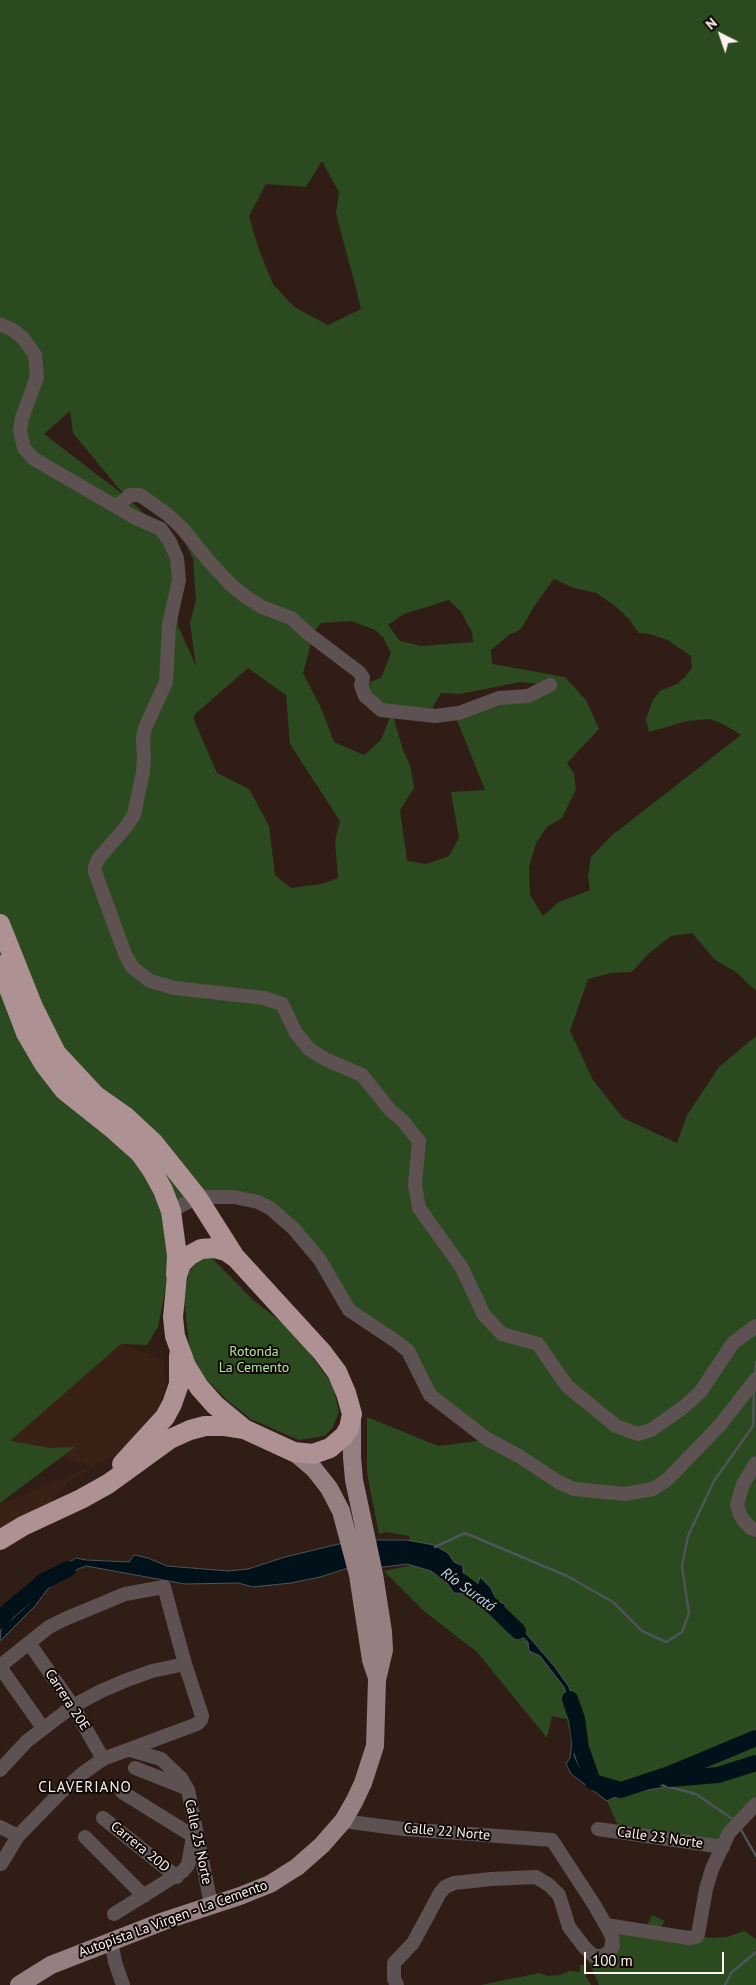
<!DOCTYPE html>
<html>
<head>
<meta charset="utf-8">
<style>
	body { margin:0 }
	#map { position:relative; width:756px; height:1985px; overflow:hidden; background:#301d16; font-family:"PT Sans",sans-serif }
	canvas { display:block }
	.north { position:absolute; left:696px; top:10px; width:50px; height:50px; -webkit-text-stroke:4px #120a07; paint-order:stroke; rotate:319deg; font-size:14px; font-weight:700; line-height:20px; text-align:center; color:#fdf2ee }
	.north::after { content:''; display:block; margin:auto; width:18px; height:22px; background:#fdf2ee; clip-path:polygon(50% 0,100% 100%,50% 72%,0 100%) }
	.scale { position:absolute; left:584px; top:1952px; width:140px; height:22px; box-sizing:border-box; border:2px solid #fdf2ee; border-top:0; padding-left:6px; font-size:15px; line-height:18px; white-space:nowrap; color:#fdf2ee; -webkit-text-stroke:4px #120a07; paint-order:stroke }
</style>
</head>
<body>
<div id="map">
<canvas width="756" height="1985"></canvas>
<div class="north">N</div>
<div class="scale">100 m</div>
</div>
<script>
const c = document.querySelector('canvas').getContext('2d');
c.lineJoin = 'round';
function fill(path, color) { c.fillStyle = color; c.fill(path, 'evenodd'); }
const toPath = rows => new Path2D(rows.map(r => 'M' + r).join(''));
function strokePath(path, color, width, dash) { c.strokeStyle = color; c.lineWidth = width; c.lineCap = dash ? 'butt' : 'round'; c.setLineDash(dash || []); c.stroke(path); }
function drawText(font, color, halo, rows, align = 'center') {
  c.font = font + ' "PT Sans",sans-serif'; c.lineWidth = 4; c.setLineDash([]); c.textBaseline = 'middle'; c.strokeStyle = halo; c.fillStyle = color; for (const [text, x, y, turn = 0] of rows) {
    c.save(); c.translate(x, y); c.rotate((+turn || 0) * Math.PI / 180); c.textAlign = isNaN(turn) ? turn : align; if (halo) c.strokeText(text, 0, 0); c.fillText(text, 0, 0); c.restore();
  }
}
fill(toPath([
	[121,1344,163,1359,166,1385,158,1410,138,1441,69,1481,50,1504,0,1531,0,1504,92,1466,9,1441]
]), '#3a2116');
fill(toPath([
	[0,0,756,0,756,991,736,972,715,960,692,933,671,936,648,954,632,972,611,973,588,979,570,1031,593,1080,623,1118,677,1143,687,1115,719,1067,756,1036,756,1804,721,1844,619,1828,607,1801,575,1762,567,1719,552,1716,547,1738,477,1652,425,1612,384,1571,413,1565,409,1536,387,1532,379,1534,367,1473,367,1417,438,1446,485,1440,437,1401,397,1340,356,1319,323,1267,258,1202,234,1197,171,1211,170,1266,158,1327,147,1345,121,1344,10,1441,50,1448,75,1447,0,1503],
	[322,161,339,192,336,214,355,284,361,309,328,325,294,307,273,284,259,250,249,216,266,184,306,187],
	[70,411,73,433,125,496,44,434],
	[129,499,172,516,193,559,196,600,190,623,196,666,178,626,177,601,184,564,156,526],
	[554,579,574,588,596,593,614,605,628,618,639,633,650,634,667,640,691,656,692,668,685,677,677,684,660,691,653,700,646,719,649,732,687,721,710,719,725,725,741,735,611,836,591,857,588,876,590,890,559,902,543,916,530,895,529,867,536,843,547,827,562,818,576,789,574,774,567,763,599,729,586,700,565,677,492,664,491,650,509,635,521,629,535,605],
	[449,600,461,612,472,632,473,642,421,646,400,641,388,625,404,614],
	[352,621,375,630,383,637,391,653,381,678,362,685,381,710,435,715,433,707,441,693,460,694,520,682,549,685,473,707,457,720,485,790,451,792,459,838,449,856,426,864,407,861,400,810,414,788,410,765,403,750,392,712,381,740,364,755,334,742,322,710,303,673,314,632,321,623],
	[248,668,286,695,290,744,340,821,335,841,338,878,322,884,291,888,275,875,269,826,249,789,217,773,194,720,194,715],
	[201,1256,210,1256,253,1300,292,1330,333,1385,339,1412,333,1427,325,1436,299,1440,251,1419,228,1401,201,1374,190,1351,184,1300,189,1272],
	[652,1915,665,1921,658,1931,693,1933,708,1938,727,1937,744,1931,756,1939,756,1985,599,1985,588,1960,603,1956,605,1937,624,1923,645,1930],
	[580,1965,586,1965,586,1976,591,1985,481,1985,539,1973,548,1976,560,1975,569,1971,580,1972]
]), '#2c4a1f');
const water = toPath([
	[366,1540,407,1540,434,1545,448,1553,454,1562,463,1566,463,1576,477,1586,480,1577,491,1588,497,1601,505,1604,505,1609,554,1666,569,1687,576,1709,577,1723,574,1756,580,1768,599,1788,610,1791,653,1786,665,1781,666,1774,676,1768,687,1769,737,1748,756,1742,756,1745,734,1750,682,1775,677,1782,660,1788,621,1794,607,1801,571,1774,566,1764,570,1758,573,1734,572,1713,564,1687,540,1656,529,1651,528,1642,503,1619,502,1609,493,1606,481,1594,454,1593,447,1583,431,1571,407,1564,384,1567,348,1568,320,1577,291,1583,253,1587,238,1583,185,1584,86,1566,63,1575,47,1590,35,1606,0,1641,1,1629,31,1602,54,1572,76,1558,86,1560,129,1562,134,1555,148,1558,167,1566,228,1571,248,1569,285,1557,343,1543,366,1540]
]);
fill(water, '#01111a');
strokePath(water, '#4d545a', 1);
strokePath(toPath([
	[755,1375,756,1362],
	[435,1547,465,1533,567,1576,613,1602,642,1631,666,1642,682,1632,689,1613,682,1566,688,1536,714,1481,753,1426,754,1391],
	[647,1781,696,1794,734,1820],
	[740,1828,756,1856],
	[725,1985,731,1973,756,1952]
]), '#4d545a', 2.5);
strokePath(toPath([
	[459,1580,486,1600,518,1631],
	[0,1621,8,1611,44,1581,68,1569],
	[570,1699,577,1719,581,1748,593,1782,621,1790,672,1773,756,1738],
	[670,1779,718,1775,756,1763]
]), '#01111a', 16);
strokePath(toPath([
	[0,324,13,330,23,338,35,355,37,377,22,418,20,431,24,448,34,459,134,517,161,529,170,542,177,558,179,580,169,625,166,682,145,728,143,738,144,758,143,772,134,815,125,828,98,859,95,867,95,872,125,954,132,967,150,981,175,988,264,998,282,1004,296,1033,309,1049,325,1059,362,1075,390,1110,403,1121,419,1141,415,1185,419,1208,462,1268,484,1315,502,1334,538,1344,567,1386,616,1426,638,1434,651,1430,685,1406,701,1391,733,1343,756,1326],
	[117,506,130,495,140,495,167,514,182,528,208,560,230,584,246,597,262,607,291,618,310,635,359,672,363,678,361,685,365,696,381,710,435,716,459,713,499,698,528,696,550,685],
	[171,1211,197,1197,234,1197,258,1202,270,1208,294,1229,320,1260,349,1310,397,1342,408,1351,430,1395,487,1439,519,1456,560,1483,574,1489,625,1494,653,1489,668,1479,720,1425,756,1379],
	[756,1463,743,1484,737,1505,740,1515,745,1522,751,1528,756,1530],
	[29,1643,73,1706,103,1759],
	[0,1666,49,1627,65,1619,125,1594,164,1587,185,1664,202,1716,201,1720,197,1724,103,1759,83,1773,60,1793,18,1836,1,1864],
	[0,1667,43,1728],
	[130,1750,161,1759,181,1778,188,1790,211,1904],
	[135,1768,186,1788],
	[0,1770,27,1741,73,1706,101,1691,127,1680,152,1671,185,1664],
	[122,1792,193,1836],
	[103,1818,177,1877],
	[343,1821,403,1829,552,1840,595,1906,612,1936,613,1946,609,1952,602,1956,594,1956,585,1948,569,1927,559,1895,549,1885,536,1877,491,1879,454,1883,445,1887,440,1893,413,1943,394,1963,394,1979,397,1985],
	[0,1827,18,1836],
	[598,1829,723,1847],
	[85,1837,144,1896],
	[114,1914,183,1871,188,1865,193,1836],
	[606,1925,689,1938,696,1937,698,1934,706,1889,712,1869,729,1833,756,1804],
	[111,1941,115,1962,123,1985]
]), '#5d5152', 14);
strokePath(toPath([
	[294,1452,314,1469,329,1488,341,1511,358,1575,371,1660,377,1678],
	[19,1985,51,1965,164,1921,240,1896,270,1884,297,1867,322,1845,343,1821,354,1802,363,1783,375,1746,377,1680,384,1650,383,1632,374,1574,354,1480,352,1457,352,1419]
]), '#967f81', 18);
strokePath(toPath([
	[0,924,33,1007,56,1053,96,1096,126,1117,153,1142,197,1197,235,1257],
	[0,965,26,1033,44,1064,64,1090,113,1129,140,1153,152,1170,163,1190,171,1211,177,1255,176,1275],
	[214,1248,226,1251,236,1258,322,1352,337,1372,346,1393,352,1414,349,1428,344,1436,330,1448,313,1454,294,1452,244,1429,215,1405,199,1387,186,1366,175,1336,173,1317,177,1276,181,1264,190,1255,201,1249,214,1248],
	[122,1464,165,1417,172,1404,179,1384,179,1355],
	[0,1540,23,1526,81,1499,108,1484,170,1439,190,1430,205,1426,225,1426,244,1429]
]), '#ad9193', 20);
drawText('14px', '#b1e49d', '#120a07', [
	["Rotonda",254,1352],
	["La Cemento",254,1368]
]);
drawText('14px', '#fdf2ee', '#120a07', [
	["Carrera 20E",67,1700,57],
	["Calle 22 Norte",447,1832,5],
	["Calle 23 Norte",660,1838,8],
	["Calle 25 Norte",198,1842,78],
	["Carrera 20D",140,1847,39],
	["Autopista La Virgen - La Cemento",173,1919,-20]
]);
drawText('italic 15px', '#a8ddf7', '#120a07', [
	["Río Suratá",468,1590,36]
]);
c.letterSpacing = '1px';
drawText('15px', '#fdf2ee', '#120a07', [
	["CLAVERIANO",85,1788]
]);
c.letterSpacing = '0px';
</script>
</body>
</html>
